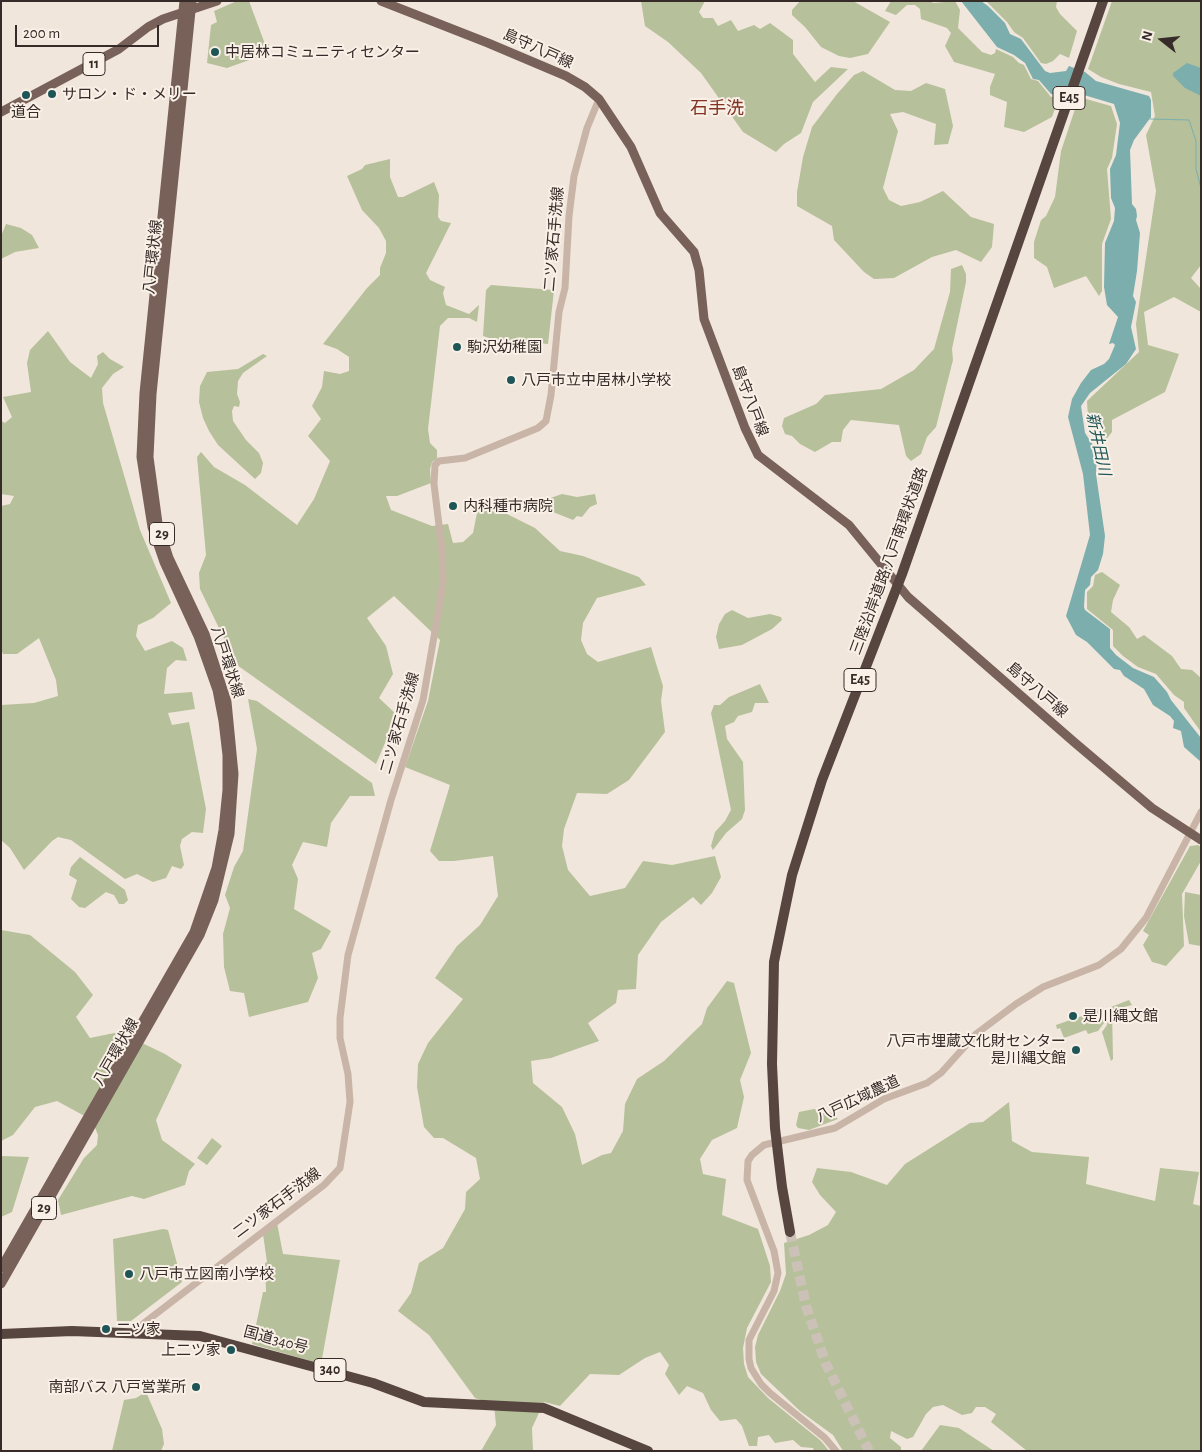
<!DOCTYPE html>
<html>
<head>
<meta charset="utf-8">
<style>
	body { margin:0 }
	#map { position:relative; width:1202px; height:1452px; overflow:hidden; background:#f1e6db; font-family:"Alegreya Sans",sans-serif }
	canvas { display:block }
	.frame { position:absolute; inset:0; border:2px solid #362b28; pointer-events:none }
	.north { position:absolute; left:1137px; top:15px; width:50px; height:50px; -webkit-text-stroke:4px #f9f0e7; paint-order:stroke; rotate:286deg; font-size:14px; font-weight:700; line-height:20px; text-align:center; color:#362b28 }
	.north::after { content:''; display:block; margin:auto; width:18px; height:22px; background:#362b28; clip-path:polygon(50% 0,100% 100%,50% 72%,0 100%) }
	.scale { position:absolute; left:15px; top:25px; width:144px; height:22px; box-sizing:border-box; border:2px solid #362b28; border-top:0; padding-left:6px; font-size:15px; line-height:18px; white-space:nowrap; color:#362b28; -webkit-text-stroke:4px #f9f0e7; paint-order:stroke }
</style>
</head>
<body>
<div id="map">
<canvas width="1202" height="1452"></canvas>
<div class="frame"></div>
<div class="north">N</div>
<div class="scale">200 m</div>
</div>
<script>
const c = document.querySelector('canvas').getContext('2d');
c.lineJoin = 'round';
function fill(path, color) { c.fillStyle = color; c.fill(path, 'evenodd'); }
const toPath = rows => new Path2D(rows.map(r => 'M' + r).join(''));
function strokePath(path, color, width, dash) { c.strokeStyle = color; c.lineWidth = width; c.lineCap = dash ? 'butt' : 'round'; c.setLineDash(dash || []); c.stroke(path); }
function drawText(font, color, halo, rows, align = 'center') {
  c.font = font + ' "Alegreya Sans","Noto Sans JP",sans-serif'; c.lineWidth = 4; c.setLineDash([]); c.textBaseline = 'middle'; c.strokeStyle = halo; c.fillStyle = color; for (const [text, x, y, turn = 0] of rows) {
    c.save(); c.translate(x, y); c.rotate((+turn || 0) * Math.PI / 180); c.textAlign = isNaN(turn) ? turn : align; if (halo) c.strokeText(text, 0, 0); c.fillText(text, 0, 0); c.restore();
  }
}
fill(toPath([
	[237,1,249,1,265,44,269,44,269,53,227,68,207,63,211,25,217,22,214,11],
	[641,1,705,1,699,12,703,18,713,18,718,26,731,20,738,31,754,25,760,29,770,23,793,40,793,54,815,82,831,67,848,69,813,102,801,133,784,144,776,152,743,132,701,73,668,42,645,26],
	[800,1,853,1,890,22,868,54,850,58,839,56,821,47,805,27,792,15,792,10],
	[891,1,928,1,934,3,955,1,960,10,958,28,982,52,991,55,995,53,996,49,1013,57,1019,63,1024,65,1031,79,1038,81,1051,97,1059,97,1052,117,1024,132,1004,127,1007,102,990,95,990,87,995,74,954,62,945,46,951,33,947,28,921,19,920,9,915,5,907,5,896,15,885,11],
	[986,1,1057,1,1056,7,1060,14,1077,31,1069,58,1060,54,1053,61,1046,64,1041,63,1023,38,1014,32,1007,22],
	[1112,1,1201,1,1201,265,1191,278,1201,289,1201,312,1174,297,1144,312,1148,345,1179,354,1165,392,1112,420,1112,432,1101,446,1088,417,1087,401,1139,352,1136,324,1156,191,1146,135,1155,116,1151,92,1119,84,1101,77,1088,69],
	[863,71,895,90,911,91,926,83,945,89,953,126,948,144,934,145,936,124,903,112,890,114,898,131,883,188,889,200,901,206,920,202,943,191,971,217,994,224,992,247,981,262,956,250,932,257,894,278,874,279,864,272,834,240,832,226,797,206,797,192,803,157,812,127,837,94,854,75],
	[1079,97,1111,106,1117,124,1112,158,1107,169,1111,219,1102,244,1102,291,1099,296,1086,276,1054,288,1047,267,1034,258,1034,242,1041,220,1046,216,1055,197,1061,151],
	[390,159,390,177,398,197,403,197,434,182,439,195,438,217,441,221,451,223,426,273,430,280,445,287,443,293,446,305,469,314,479,305,477,322,469,318,448,318,440,326,428,429,430,443,437,450,437,459,432,462,430,469,431,483,397,496,386,496,391,510,432,526,448,524,453,543,463,542,473,533,478,508,499,497,503,512,535,528,560,551,583,556,639,577,646,585,597,598,583,623,581,640,587,654,598,662,651,647,663,686,661,701,665,732,629,780,607,794,577,793,564,829,562,846,568,870,590,896,625,888,643,861,672,865,715,856,721,877,712,893,701,905,693,897,661,922,638,955,636,989,618,990,616,1003,588,1023,599,1041,551,1058,531,1061,533,1083,562,1107,575,1134,582,1165,602,1155,611,1153,623,1131,625,1104,637,1079,664,1061,702,1024,707,1008,727,981,734,983,751,1053,740,1080,744,1097,737,1128,712,1140,700,1159,703,1174,726,1179,722,1215,758,1229,770,1266,771,1282,747,1328,743,1348,744,1364,748,1377,768,1398,821,1441,829,1451,814,1451,813,1448,801,1447,793,1440,775,1443,769,1435,758,1437,757,1446,749,1446,742,1426,736,1419,720,1421,711,1410,703,1393,687,1386,679,1395,665,1374,669,1365,660,1352,645,1358,619,1375,590,1374,560,1406,544,1402,532,1428,533,1451,481,1451,496,1425,494,1404,475,1398,429,1335,398,1311,411,1293,419,1263,443,1248,465,1209,466,1192,480,1179,476,1158,443,1138,434,1138,424,1127,417,1087,418,1064,428,1043,463,999,435,978,457,946,480,925,498,896,493,856,454,861,439,861,430,851,450,785,405,767,428,701,440,640,394,596,367,618,386,646,393,674,379,698,397,715,376,764,237,665,200,589,199,573,206,555,197,457,201,452,214,467,245,485,297,525,314,499,330,461,308,436,321,419,312,406,322,387,324,371,340,374,349,371,349,357,337,349,323,344,367,288,380,275,380,268,386,253,386,241,379,228,362,210,347,176,362,169,365,165],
	[6,224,21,228,32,235,39,248,15,252,1,259,1,236],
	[962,265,966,274,966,282,952,349,953,360,936,427,927,437,921,454,911,461,906,456,899,425,851,420,843,430,841,442,832,442,815,452,800,444,792,436,785,434,782,426,784,418,816,404,825,395,881,389,914,370,934,349,950,292,951,269],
	[491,285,554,290,548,344,492,339,483,336,486,290],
	[48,331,70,362,91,378,98,364,97,356,103,352,110,359,124,367,113,374,102,388,103,403,140,530,171,603,153,618,138,625,136,636,145,651,172,641,183,648,187,661,176,660,167,668,164,694,192,692,195,709,168,713,172,725,189,722,206,809,203,833,192,832,182,839,180,846,184,865,181,869,172,866,166,878,153,882,137,874,125,879,71,840,58,837,52,841,24,870,10,848,1,840,1,705,34,703,58,696,56,680,39,638,17,654,3,654,1,649,1,506,10,504,14,496,1,494,1,421,5,423,12,417,3,397,31,392,27,363,30,350],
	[263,354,267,356,243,373,238,381,237,394,240,402,239,407,234,406,232,411,233,421,246,440,259,453,263,463,261,473,255,479,218,445,209,431,203,418,199,402,200,386,207,372,238,369],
	[562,494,577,497,595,494,597,504,590,507,582,517,577,516,573,520,553,512,542,501],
	[1102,572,1120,585,1113,600,1111,612,1129,627,1137,639,1144,635,1172,656,1181,669,1192,670,1201,678,1201,732,1184,708,1184,702,1174,695,1156,674,1138,667,1123,656,1113,646,1113,630,1087,609,1087,592,1093,586,1095,575],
	[732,610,748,618,770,614,781,617,782,620,772,629,742,645,719,649,716,637,719,624,725,614],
	[760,684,769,703,755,703,752,712,738,716,734,722,725,726,727,739,743,762,745,810,742,819,726,833,713,850,711,846,715,832,725,821,731,810,711,713,714,705,720,705,729,697],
	[248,699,257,701,372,783,375,796,350,796,331,823,327,847,303,842,292,865,298,879,294,909,331,931,321,949,312,953,318,978,308,1002,249,1017,244,993,230,991,224,967,223,934,230,908,225,895,234,867,243,851,257,749],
	[1198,845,1201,847,1201,861,1182,894,1184,946,1166,966,1156,963,1152,962,1143,945,1149,935,1143,931,1190,846],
	[80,857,125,890,128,900,124,904,119,904,114,895,106,892,85,908,79,907,71,899,77,880,69,875,71,867],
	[1185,892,1201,895,1201,946,1189,944,1184,916],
	[1,930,30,935,75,972,93,995,76,1017,90,1038,119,1032,165,1054,182,1065,156,1120,162,1140,195,1164,189,1171,185,1185,144,1199,132,1196,61,1215,58,1200,84,1158,97,1145,98,1135,92,1120,57,1101,35,1107,13,1135,1,1141],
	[1129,1000,1132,1005,1112,1010,1113,1059,1111,1061,1102,1032,1107,1025,1108,1012,1111,1007],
	[1105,1008,1104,1023,1098,1031,1088,1034,1086,1030,1064,1038,1060,1028,1057,1029,1056,1025],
	[1009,1102,1012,1141,1032,1152,1089,1157,1086,1184,1155,1201,1160,1168,1199,1172,1193,1204,1201,1206,1201,1451,1027,1451,991,1422,996,1414,985,1407,976,1407,972,1413,962,1415,943,1405,933,1407,926,1414,913,1437,907,1439,891,1431,890,1438,901,1447,901,1451,843,1451,833,1435,800,1411,761,1374,756,1362,755,1347,758,1335,780,1291,786,1274,784,1243,809,1235,828,1225,836,1212,820,1195,812,1182,817,1168,851,1172,887,1185,905,1164,970,1123,983,1122],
	[814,1109,832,1113,838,1119,809,1130,798,1128,796,1125,799,1112],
	[212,1138,222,1146,207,1165,197,1158],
	[1,1153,2,1156,29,1157,12,1212,1,1217],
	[277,1223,283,1254,340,1260,321,1364,252,1344,263,1292,266,1292,265,1263,267,1262,263,1234],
	[163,1229,168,1230,182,1282,131,1321,117,1321,113,1239],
	[146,1392,162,1429,164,1444,161,1451,112,1451,124,1400,136,1398],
	[940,1425,959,1428,994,1451,921,1451]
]), '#b6c09b');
fill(toPath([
	[961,1,981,1,988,6,1005,23,1010,34,1021,39,1045,71,1050,73,1066,71,1069,66,1085,72,1096,81,1149,96,1151,100,1151,117,1134,140,1130,150,1132,204,1136,209,1137,216,1136,220,1140,233,1137,271,1133,296,1136,302,1131,327,1136,349,1126,364,1090,393,1081,406,1085,433,1097,451,1096,474,1105,536,1103,554,1098,570,1091,577,1090,585,1085,590,1084,607,1085,610,1110,629,1110,648,1116,655,1133,668,1154,677,1167,692,1171,700,1201,738,1201,762,1184,747,1181,731,1173,728,1174,721,1170,716,1153,705,1144,689,1124,676,1120,670,1114,669,1087,642,1076,635,1066,616,1090,535,1083,474,1068,417,1072,399,1081,383,1091,370,1104,364,1109,359,1115,345,1113,343,1109,344,1118,317,1107,305,1104,287,1105,243,1114,221,1115,208,1111,198,1110,169,1116,155,1120,123,1114,104,1084,95,1051,94,1039,80,1033,79,1025,63,1014,55,997,47],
	[1187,63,1201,68,1201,96,1185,88,1173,76,1173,73]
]), '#7baead');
strokePath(toPath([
	[1150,119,1189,120,1196,141,1196,169,1201,188]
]), '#7baead', 1);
strokePath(toPath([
	[790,1232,806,1306,826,1364,869,1451]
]), '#ccc1b7', 10, [10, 5]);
strokePath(toPath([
	[136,1332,144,1323,324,1185,340,1168,350,1102,348,1074,340,1038,340,1018,348,955,391,800,423,700,440,602,443,580,442,550,434,484,435,465,439,461,465,458,538,428,546,421,551,395,559,312,565,288,569,216,574,176,587,128,599,99],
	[836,1451,825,1438,770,1393,761,1384,751,1368,749,1359,749,1340,774,1291,778,1273,774,1251,747,1180,748,1161,752,1155,764,1145,835,1128,884,1099,927,1083,941,1073,976,1034,1016,1004,1043,987,1099,965,1121,949,1146,918,1201,812]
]), '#c9b5a7', 7);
strokePath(toPath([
	[381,1,488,43,566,76,585,87,599,99,631,147,660,213,694,252,699,270,704,319,745,428,758,455,849,525,908,597,1074,742,1152,808,1201,840],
	[1,112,119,49,148,27,163,19,217,1],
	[1,1268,194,932,216,868,223,830,227,790,227,755,223,721,217,690,198,636,164,562,152,527,141,457,144,393,184,1],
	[1,1284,200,935,214,900,230,834,234,774,227,702,205,634,169,558,158,523,149,457,152,394,192,1]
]), '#786159', 9);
strokePath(toPath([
	[790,1232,782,1187,775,1128,772,1064,774,962,792,875,822,780,902,574,1103,1],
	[1,1334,72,1331,200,1336,373,1383,424,1402,544,1408,648,1451]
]), '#57453f', 10);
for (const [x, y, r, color] of [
	[215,52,5,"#1e5657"],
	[52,94,5,"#1e5657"],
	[26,95,5,"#1e5657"],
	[457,347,5,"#1e5657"],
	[511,380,5,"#1e5657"],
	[453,506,5,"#1e5657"],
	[1073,1016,5,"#1e5657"],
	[1076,1050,5,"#1e5657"],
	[129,1274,5,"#1e5657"],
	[106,1329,5,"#1e5657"],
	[231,1350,5,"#1e5657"],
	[196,1387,5,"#1e5657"]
]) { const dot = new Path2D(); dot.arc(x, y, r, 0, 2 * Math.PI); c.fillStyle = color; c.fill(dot); strokePath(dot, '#f9f0e7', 2); }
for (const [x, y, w] of [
	[94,64,22],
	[1069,98,32],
	[162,534,25],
	[860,680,32],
	[44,1208,25],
	[330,1370,32]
]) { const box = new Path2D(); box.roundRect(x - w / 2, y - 11.5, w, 23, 4); c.fillStyle = '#f9f0e7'; c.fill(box); strokePath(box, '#362b28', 1); }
drawText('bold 14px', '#362b28', null, [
	["11",94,64],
	["E45",1069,98],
	["29",162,534],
	["E45",860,680],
	["29",44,1208],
	["340",330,1370]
]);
drawText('15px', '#362b28', '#f9f0e7', [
	["島守八戸線",538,49,24],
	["二ツ家石手洗線",554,239,-85],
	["八戸環状線",153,257,-84],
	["島守八戸線",750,401,69],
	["三陸沿岸道路;八戸南環状道路",889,561,-70],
	["八戸環状線",227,662,72],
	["島守八戸線",1037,690,41],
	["二ツ家石手洗線",400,723,-74],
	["八戸環状線",116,1052,-60],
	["八戸広域農道",858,1099,-25],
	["二ツ家石手洗線",277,1203,-37],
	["国道340号",276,1340,15]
]);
drawText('15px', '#362b28', '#f9f0e7', [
	["中居林コミュニティセンター",225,52],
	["サロン・ド・メリー",62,94],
	["道合",26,112,"center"],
	["駒沢幼稚園",467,347],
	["八戸市立中居林小学校",521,380],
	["内科種市病院",463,506],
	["是川縄文館",1083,1016],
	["八戸市埋蔵文化財センター",1066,1041,"right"],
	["是川縄文館",1066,1058,"right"],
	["八戸市立図南小学校",139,1274],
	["二ツ家",116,1329],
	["上二ツ家",221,1350,"right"],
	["南部バス 八戸営業所",186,1387,"right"]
], 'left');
drawText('italic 16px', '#1e5657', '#f9f0e7', [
	["新井田川",1098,444,78]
]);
drawText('18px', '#833322', '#f9f0e7', [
	["石手洗",717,109]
]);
</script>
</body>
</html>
